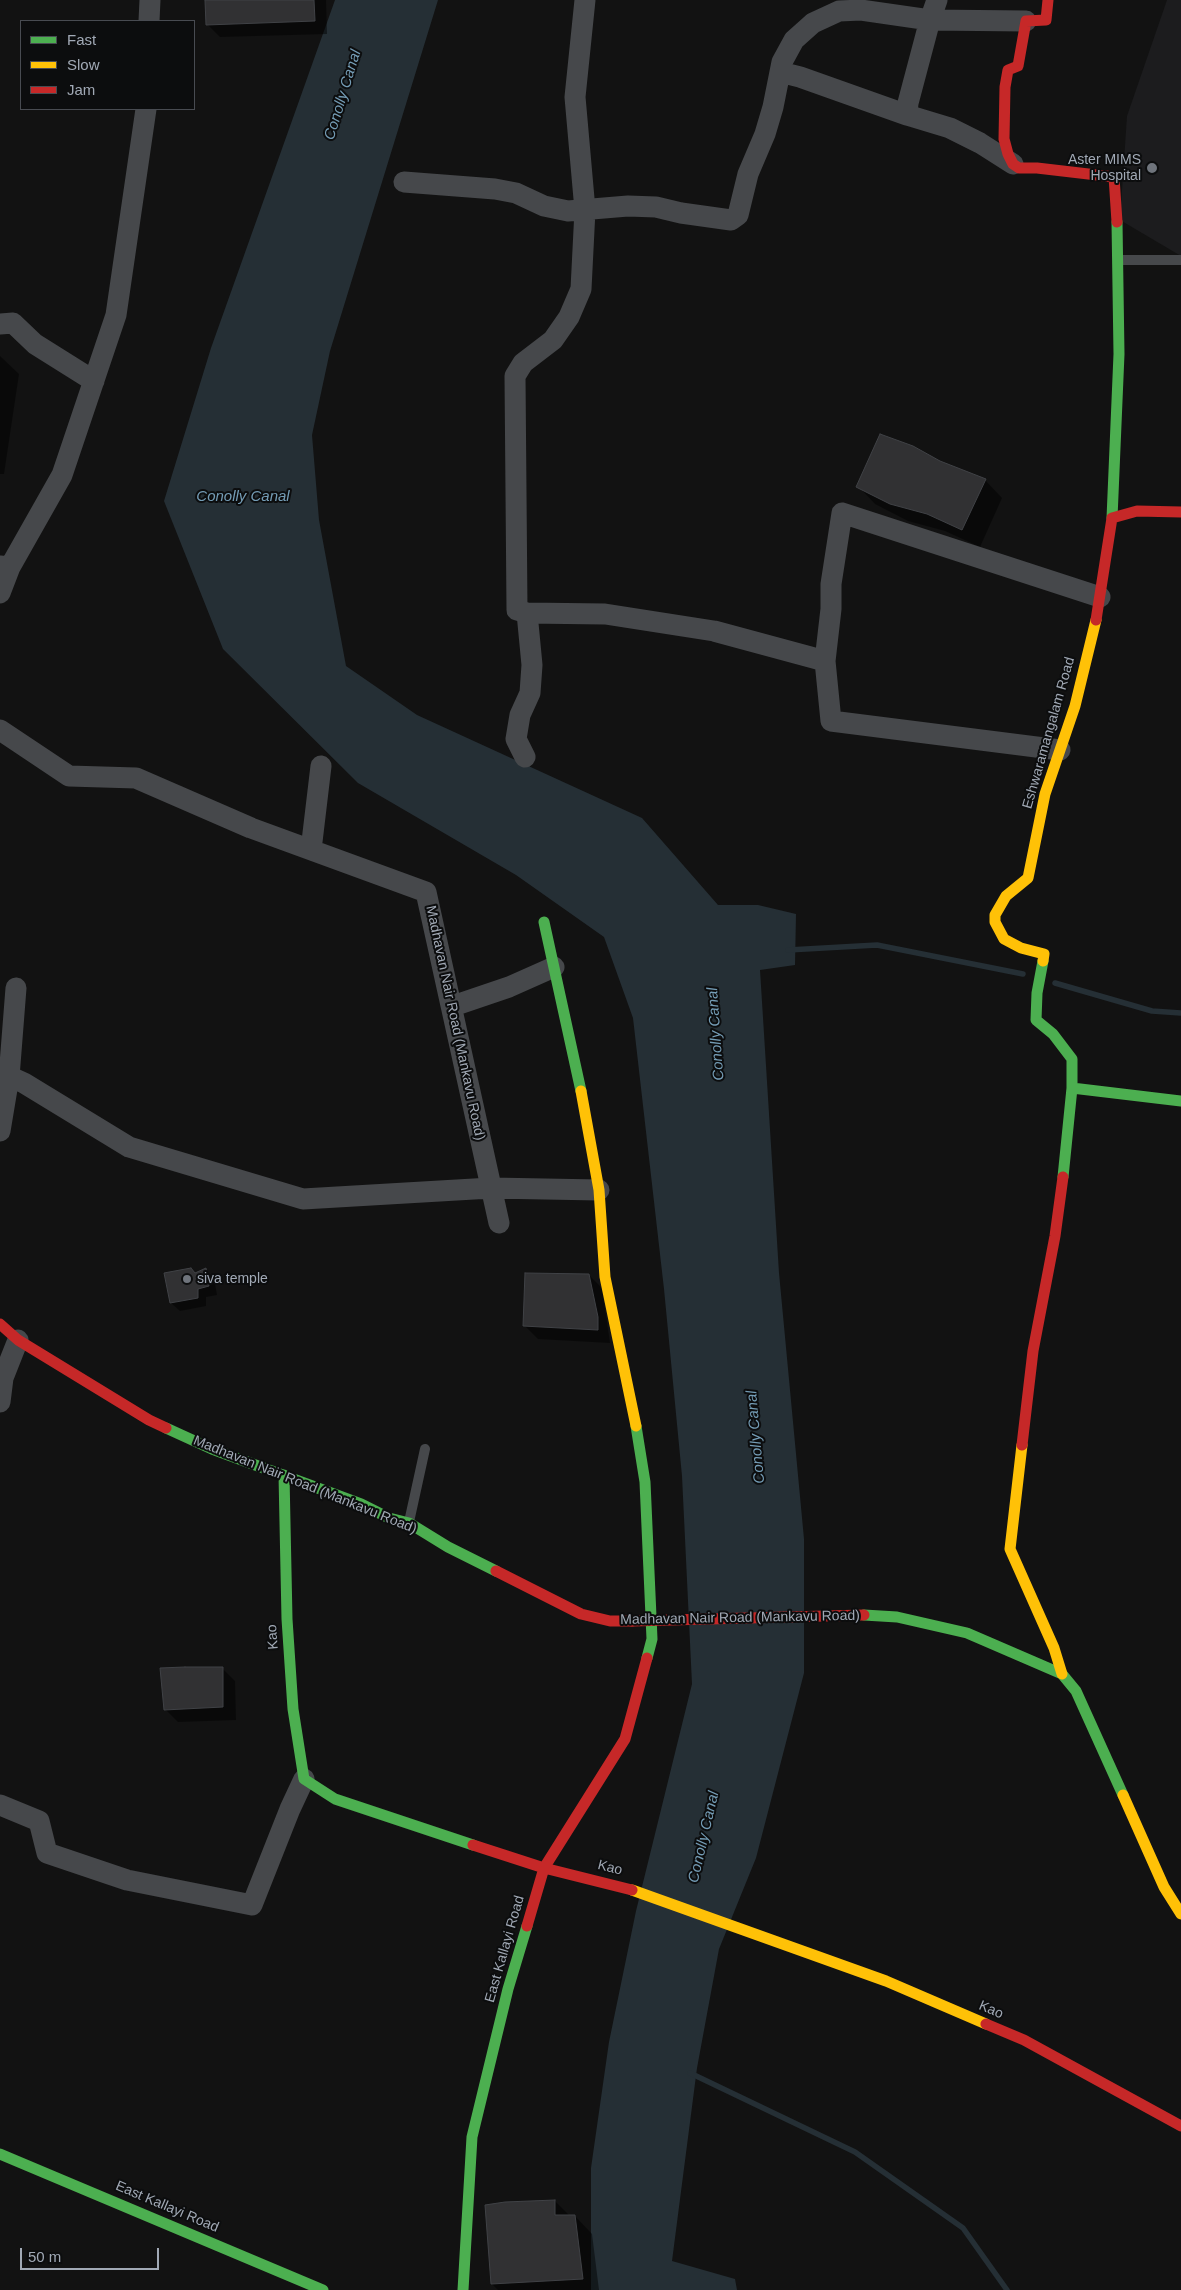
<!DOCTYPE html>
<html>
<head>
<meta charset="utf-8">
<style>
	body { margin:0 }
	#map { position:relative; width:1181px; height:2290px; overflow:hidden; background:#121212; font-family:Helvetica,sans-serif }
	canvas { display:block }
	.legend { position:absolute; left:20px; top:20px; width:175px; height:90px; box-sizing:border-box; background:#0c0d0e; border:1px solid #484b51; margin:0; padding:6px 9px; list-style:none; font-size:15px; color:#a1a9b5 }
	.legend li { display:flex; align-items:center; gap:10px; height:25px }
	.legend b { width:25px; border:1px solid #484b51 }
	.scale { position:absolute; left:20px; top:2248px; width:139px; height:22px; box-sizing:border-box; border:2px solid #a1a9b5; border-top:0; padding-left:6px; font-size:15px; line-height:18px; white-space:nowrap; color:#a1a9b5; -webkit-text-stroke:4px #0c0d0e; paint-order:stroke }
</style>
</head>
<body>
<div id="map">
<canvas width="1181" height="2290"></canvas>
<ul class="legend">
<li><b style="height:6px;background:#4caf50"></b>Fast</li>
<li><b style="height:6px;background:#ffc107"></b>Slow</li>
<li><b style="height:6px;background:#c62828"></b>Jam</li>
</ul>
<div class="scale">50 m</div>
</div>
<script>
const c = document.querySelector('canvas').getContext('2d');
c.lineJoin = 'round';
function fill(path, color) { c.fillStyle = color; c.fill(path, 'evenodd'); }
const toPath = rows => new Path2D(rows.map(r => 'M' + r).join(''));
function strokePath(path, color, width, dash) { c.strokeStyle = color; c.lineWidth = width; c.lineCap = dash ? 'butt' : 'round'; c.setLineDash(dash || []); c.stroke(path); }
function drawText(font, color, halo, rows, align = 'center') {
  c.font = font + ' Helvetica,sans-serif'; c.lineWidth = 4; c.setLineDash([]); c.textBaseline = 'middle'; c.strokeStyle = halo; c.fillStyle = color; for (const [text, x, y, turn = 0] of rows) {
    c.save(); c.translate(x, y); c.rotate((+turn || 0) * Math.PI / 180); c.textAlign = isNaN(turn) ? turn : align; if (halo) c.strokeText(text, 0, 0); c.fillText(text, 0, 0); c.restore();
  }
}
fill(toPath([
	[1167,0,1181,0,1181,256,1120,220,1127,116]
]), '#1c1c1e');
fill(toPath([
	[335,0,438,0,330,351,312,435,319,520,346,666,417,715,642,818,718,905,758,905,796,914,795,965,760,970,779,1273,804,1539,804,1673,756,1858,719,1949,697,2068,672,2261,735,2279,737,2290,591,2290,591,2168,609,2042,636,1911,692,1684,682,1476,664,1289,633,1018,604,937,516,875,358,783,223,649,164,501,211,348]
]), '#252f35');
fill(toPath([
	[206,0,326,0,327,34,220,37,207,24],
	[0,356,19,374,4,474,0,474],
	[940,462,985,480,1002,498,980,547,945,531,908,521,875,504,858,486],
	[205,1270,214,1278,217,1295,206,1297,206,1306,180,1311,171,1303,165,1274,195,1274],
	[589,1275,602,1288,610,1343,538,1339,525,1326],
	[222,1668,235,1681,236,1720,178,1722,165,1709],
	[555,2201,570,2216,575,2216,592,2234,599,2290,498,2290,492,2284]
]), '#0007');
strokePath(toPath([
	[788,950,877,945,1023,974],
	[1055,983,1152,1011,1181,1013],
	[690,2073,855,2152,963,2228,1007,2290]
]), '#252f35', 5.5);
const building = toPath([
	[205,0,314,0,315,21,206,25,205,0],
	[880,434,913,446,940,461,986,479,962,530,927,514,890,504,856,487,880,434],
	[191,1268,195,1273,206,1268,209,1286,198,1289,198,1298,170,1303,164,1273,191,1268],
	[525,1273,589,1274,598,1317,598,1330,523,1326,525,1273],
	[185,1667,223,1667,223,1707,164,1710,160,1668,185,1667],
	[555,2200,555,2215,575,2215,583,2279,491,2284,485,2205,505,2202,555,2200]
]);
fill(building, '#313133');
strokePath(building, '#404246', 1);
strokePath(toPath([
	[1120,260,1181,260],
	[409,1522,425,1449]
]), '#46484b', 10);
strokePath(toPath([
	[585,0,575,97,585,210,581,289,569,317,553,340,523,363,515,376,517,610,527,613,605,614,714,631,825,661,831,609,831,584,842,513,1100,597],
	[937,0,930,20,1026,21],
	[149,21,150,0],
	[780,72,800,77,907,115],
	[404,182,495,189,516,193,544,206,568,211,628,206,656,207,681,213,731,220,738,215,748,174,765,134,773,107,782,62,794,40,813,23,839,11,861,10,930,20,908,103,907,115,950,128,980,143,1013,164],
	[0,324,13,323,35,344,94,381],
	[0,566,10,567,0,593],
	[10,567,62,475,116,315,146,109],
	[825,661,831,721,1060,750],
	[0,730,69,776,136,778,251,828,426,892,499,1223],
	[525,757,516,739,520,715,530,693,532,665,527,613],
	[311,850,321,766],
	[453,1006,509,987,554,967],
	[0,1072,24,1083,129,1147,303,1199,491,1188,599,1190],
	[0,1131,9,1077,16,988],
	[0,1402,3,1378,18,1340],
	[0,1805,39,1821,47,1853,127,1880,252,1905,290,1809,304,1779]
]), '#46484b', 21);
strokePath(toPath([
	[1112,518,1119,354,1117,222],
	[544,922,581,1091],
	[1043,961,1037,993,1036,1020,1053,1034,1072,1059,1072,1088,1063,1177],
	[1072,1088,1181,1101],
	[636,1426,645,1482,652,1639,647,1658],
	[166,1428,212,1449,361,1504,389,1518,409,1523,448,1547,496,1571],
	[284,1475,287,1619,293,1709,304,1779,335,1799,473,1845],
	[864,1615,897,1617,967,1633,1062,1674,1076,1691,1123,1795],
	[0,2154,323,2290],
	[463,2290,472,2137,508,1989,527,1926]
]), '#4caf50', 11);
strokePath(toPath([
	[1043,961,1044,954,1021,948,1004,939,995,922,995,915,1006,896,1028,878,1045,794,1075,706,1096,620],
	[581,1091,599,1190,605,1277,636,1426],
	[1022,1445,1010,1549,1054,1648,1062,1674],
	[1123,1795,1164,1887,1181,1914],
	[632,1890,886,1981,986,2024]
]), '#ffc107', 11);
strokePath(toPath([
	[1048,0,1046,20,1026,21,1018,66,1008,70,1005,87,1004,139,1008,154,1013,164,1019,168,1037,168,1114,177,1117,222],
	[1096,620,1112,518,1137,511,1181,512],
	[0,1324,18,1340,149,1420,166,1428],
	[1022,1445,1033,1351,1055,1236,1063,1177],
	[496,1571,581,1614,610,1621,632,1621],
	[473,1845,544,1868,632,1890],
	[527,1926,544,1868,625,1739,647,1658],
	[986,2024,1024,2040,1181,2126]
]), '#c62828', 11);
strokePath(toPath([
	[632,1621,864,1615]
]), '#c62828', 11);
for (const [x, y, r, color] of [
	[1152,168,6,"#6f747c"],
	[187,1279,5,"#6f747c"]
]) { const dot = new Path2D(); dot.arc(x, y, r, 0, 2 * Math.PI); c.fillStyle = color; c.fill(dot); strokePath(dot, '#0c0d0e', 2); }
drawText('14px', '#a1a9b5', '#0c0d0e', [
	["Aster MIMS",1141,160],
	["Hospital",1141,176],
	["siva temple",197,1279,"left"]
], 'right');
drawText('14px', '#a1a9b5', '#0c0d0e', [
	["Eshwaramangalam Road",1049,733,-74],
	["Madhavan Nair Road (Mankavu Road)",455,1023,78],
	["Madhavan Nair Road (Mankavu Road)",305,1485,22],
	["Madhavan Nair Road (Mankavu Road)",740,1618,-1],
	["Kao",273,1637,-94],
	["Kao",610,1868,14],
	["East Kallayi Road",505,1949,-74],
	["Kao",991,2010,23],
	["East Kallayi Road",167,2207,23]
]);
drawText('italic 15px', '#749cb5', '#0c0d0e', [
	["Conolly Canal",343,95,-73],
	["Conolly Canal",243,497],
	["Conolly Canal",716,1034,-94],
	["Conolly Canal",756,1437,-95],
	["Conolly Canal",704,1837,-77]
]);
</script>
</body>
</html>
